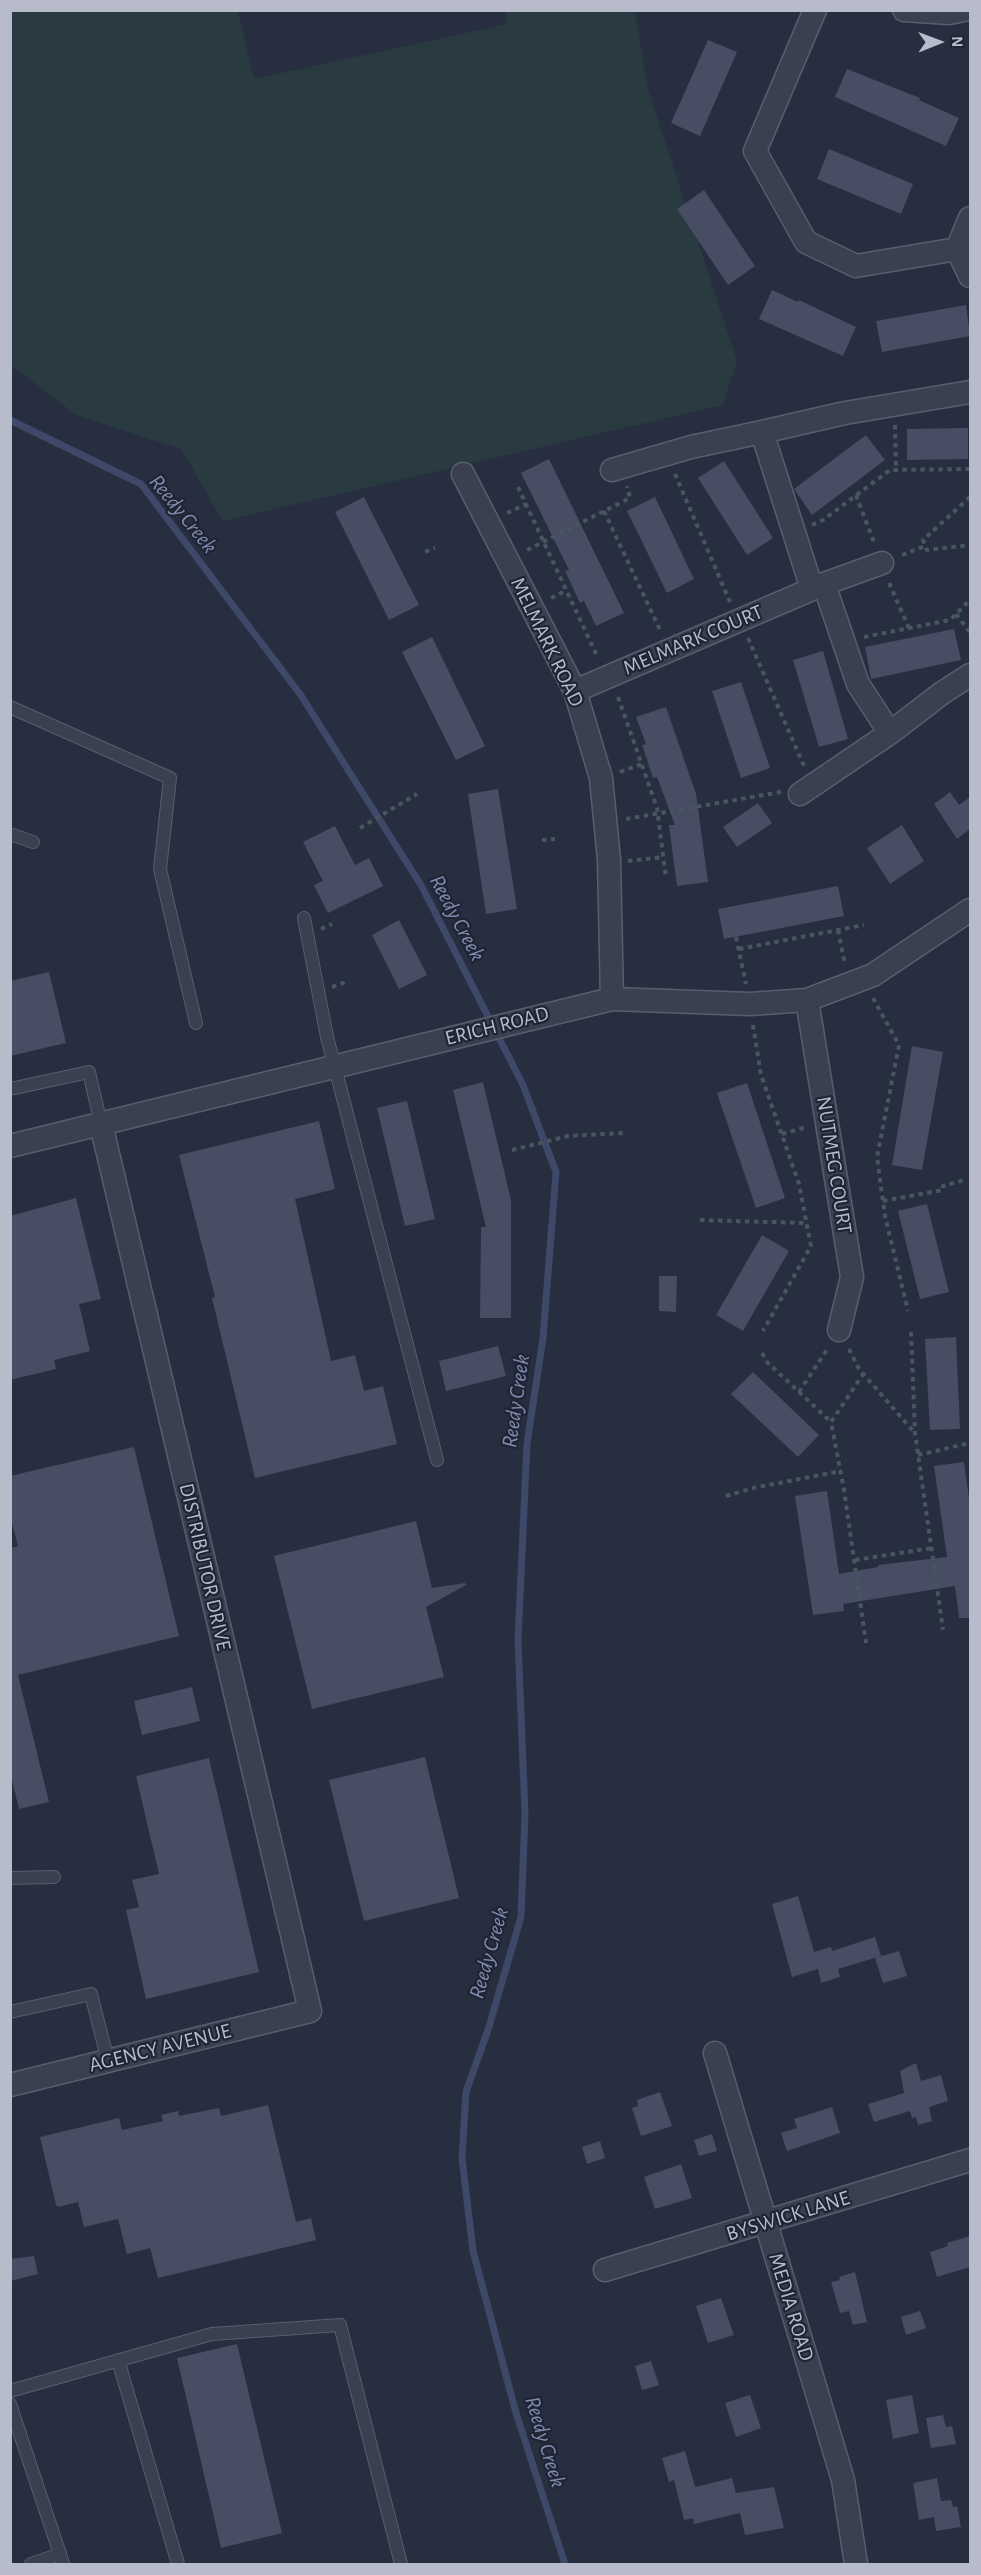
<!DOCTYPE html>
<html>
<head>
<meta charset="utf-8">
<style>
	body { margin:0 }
	#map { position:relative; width:981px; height:2575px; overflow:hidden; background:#272e40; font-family:"Alegreya Sans",sans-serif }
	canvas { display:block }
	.frame { position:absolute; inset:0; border:12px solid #b8bcca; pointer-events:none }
	.north { position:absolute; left:909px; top:12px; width:60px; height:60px; -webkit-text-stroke:4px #202535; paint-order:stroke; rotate:89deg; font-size:16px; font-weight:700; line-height:24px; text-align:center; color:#b8bcca }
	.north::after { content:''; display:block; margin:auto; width:21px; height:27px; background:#b8bcca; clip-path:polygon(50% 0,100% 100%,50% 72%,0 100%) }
</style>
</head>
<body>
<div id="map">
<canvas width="981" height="2575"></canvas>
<div class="frame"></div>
<div class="north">N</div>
</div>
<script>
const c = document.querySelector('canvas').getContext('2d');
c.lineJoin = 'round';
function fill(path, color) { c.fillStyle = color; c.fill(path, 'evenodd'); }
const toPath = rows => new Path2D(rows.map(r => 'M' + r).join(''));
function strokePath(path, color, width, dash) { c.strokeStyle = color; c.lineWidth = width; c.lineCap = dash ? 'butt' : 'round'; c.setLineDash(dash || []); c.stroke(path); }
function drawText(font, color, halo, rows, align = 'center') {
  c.font = font + ' "Alegreya Sans",sans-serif'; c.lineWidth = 4.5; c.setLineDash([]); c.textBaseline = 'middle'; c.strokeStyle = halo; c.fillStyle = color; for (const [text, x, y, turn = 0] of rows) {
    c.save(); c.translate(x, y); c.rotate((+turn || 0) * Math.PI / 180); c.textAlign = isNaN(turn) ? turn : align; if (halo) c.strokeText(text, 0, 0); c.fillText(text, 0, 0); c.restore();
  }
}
fill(toPath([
	[10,11,238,11,254,79,507,24,505,11,635,11,648,89,737,361,723,405,223,521,181,449,76,415,11,365]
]), '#293a41');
strokePath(toPath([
	[10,420,141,484,300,694,421,885,523,1085,556,1172,543,1338,527,1444,518,1640,525,1814,521,1917,488,2030,466,2092,462,2158,473,2251,516,2413,565,2564]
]), '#3e4868', 7);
fill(toPath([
	[708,40,737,52,700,136,671,123],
	[847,69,920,98,919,100,959,118,946,146,835,97],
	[829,149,913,184,901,214,817,179],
	[704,190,755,266,728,285,677,209],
	[772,290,798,302,799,300,856,327,843,356,759,319],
	[966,305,970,336,882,352,876,321],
	[968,428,968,459,907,460,907,429],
	[866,435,885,460,812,515,794,489],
	[549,459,624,613,596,626,584,601,580,603,565,571,569,570,521,473],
	[724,461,773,538,747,555,698,478],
	[364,497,419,605,389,620,335,512],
	[655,497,694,579,667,593,627,511],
	[954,629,961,660,871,679,865,647],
	[432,637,485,746,456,760,402,652],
	[823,651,848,739,819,747,793,660],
	[741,682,770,768,741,778,712,691],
	[666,707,696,794,708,882,677,886,669,825,675,825,657,777,653,778,642,745,646,744,636,717],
	[498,789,517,909,486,914,468,794],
	[950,792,959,805,970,797,970,829,957,839,934,804],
	[758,803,772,823,737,847,723,827],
	[902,825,924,861,890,884,867,848],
	[335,826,355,865,369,858,383,886,328,913,314,885,323,881,303,842],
	[838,886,844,916,724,939,718,909],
	[399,920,427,975,399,989,372,935],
	[49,972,66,1043,10,1056,10,981],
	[912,1046,943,1052,922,1170,892,1165],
	[483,1082,511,1200,511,1318,480,1318,481,1227,486,1227,453,1090],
	[747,1083,785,1198,756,1208,717,1093],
	[407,1101,435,1219,405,1226,377,1108],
	[319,1121,335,1189,295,1199,331,1361,355,1355,364,1391,383,1386,397,1444,255,1478,212,1298,215,1297,179,1155],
	[76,1198,101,1299,79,1304,90,1351,54,1360,56,1369,10,1380,10,1216],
	[927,1204,949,1292,920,1299,898,1211],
	[762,1235,789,1251,743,1331,716,1315],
	[659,1276,677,1276,676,1312,659,1311],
	[956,1337,960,1429,930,1430,925,1339],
	[498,1346,506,1376,446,1391,439,1361],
	[753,1372,819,1435,798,1457,731,1394],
	[134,1447,179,1636,18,1675,49,1802,19,1809,10,1772,10,1548,18,1546,10,1516,10,1476],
	[964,1462,970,1506,970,1618,959,1618,955,1586,843,1604,844,1611,813,1615,795,1496,827,1491,839,1574,878,1567,878,1565,947,1557,934,1466],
	[416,1521,432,1588,465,1583,466,1585,426,1607,444,1677,312,1709,274,1556],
	[192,1687,200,1721,142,1735,134,1701],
	[425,1757,459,1898,364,1921,329,1780],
	[209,1758,259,1972,146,1999,126,1910,139,1907,132,1880,159,1874,136,1776],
	[798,1896,814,1952,831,1947,832,1951,875,1937,881,1956,838,1969,840,1977,821,1983,818,1969,792,1977,772,1904],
	[899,1951,907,1976,883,1983,875,1958],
	[916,2063,921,2081,941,2075,948,2101,929,2107,932,2121,918,2125,916,2117,912,2118,910,2111,874,2122,868,2104,904,2093,900,2071],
	[660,2092,672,2126,641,2136,632,2108,638,2106,637,2100],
	[268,2105,296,2222,311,2218,316,2240,158,2278,150,2248,127,2254,118,2219,84,2227,78,2202,58,2207,56,2205,40,2137,119,2118,122,2130,163,2121,161,2115,178,2111,179,2116,219,2108,221,2116],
	[832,2107,840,2133,787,2151,781,2133,797,2128,794,2119],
	[712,2134,717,2151,699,2156,694,2140],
	[600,2141,605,2158,587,2164,582,2147],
	[681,2164,692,2198,655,2209,644,2177],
	[970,2236,970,2267,937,2277,930,2252,948,2246,947,2243],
	[34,2256,38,2274,10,2281,10,2259],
	[855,2272,867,2322,853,2325,849,2311,840,2313,831,2282,840,2280,839,2277],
	[721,2298,734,2335,708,2343,696,2306],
	[920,2311,926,2328,906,2335,901,2317],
	[237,2344,282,2533,221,2548,177,2358],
	[651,2361,659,2385,642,2390,635,2366],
	[750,2395,761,2428,736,2437,725,2403],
	[912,2395,919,2433,893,2439,886,2400],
	[943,2415,946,2427,952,2426,956,2444,931,2448,926,2418],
	[685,2451,695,2487,732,2478,736,2493,774,2487,784,2528,745,2535,740,2513,694,2524,693,2518,684,2520,674,2480,669,2482,662,2458],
	[937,2478,941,2501,951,2500,953,2507,957,2506,961,2527,936,2531,934,2517,919,2520,913,2483]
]), '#474d62');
const lane = toPath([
	[10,707,170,778,160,869,196,1023],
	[10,834,33,842],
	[304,918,327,1037,437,1460],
	[10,1089,89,1072,101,1124],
	[10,1878,54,1877],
	[10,2012,91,1994,108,2061],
	[118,2360,178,2564],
	[10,2391,212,2334,340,2325,401,2564],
	[10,2404,60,2554],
	[31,2564,60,2554,63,2564]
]);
const street = toPath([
	[815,10,755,151,806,242,856,266,957,249,970,218],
	[904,10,949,13,964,10],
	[957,249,970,276],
	[612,470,691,447,762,432],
	[463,474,575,691,601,778,609,860,612,999],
	[824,584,858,684,890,733,942,693,970,675],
	[812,589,762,432,845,413,970,392],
	[575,691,824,584,882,563],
	[800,794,890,733],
	[807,1000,852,1277,839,1330],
	[10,1146,612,999,750,1004,807,1000,873,975,970,910],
	[715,2053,843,2480,856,2564],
	[10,2085,310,2011,101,1124],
	[605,2270,970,2160]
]);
strokePath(lane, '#595e6d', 14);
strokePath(street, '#595e6d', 25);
strokePath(toPath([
	[895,425,896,470],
	[675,474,730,602],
	[518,487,598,658],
	[856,495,875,545],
	[970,497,923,540,927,550,970,545],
	[604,511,661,632],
	[507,513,526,504],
	[812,525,823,520,890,470,970,469],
	[527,550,630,498,627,486],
	[425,552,435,548],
	[902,555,925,546],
	[889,583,909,628],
	[551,598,567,590],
	[956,614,970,632],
	[864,637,950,620,970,600],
	[748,638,804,766],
	[618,697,657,808,666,878],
	[620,772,642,764],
	[626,819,781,792],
	[360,828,417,794],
	[542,840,555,839],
	[628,861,663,857],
	[321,929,332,924],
	[838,930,845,965],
	[736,937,746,984],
	[739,949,864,925],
	[332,987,346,982],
	[873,998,899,1045,877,1157,885,1216,908,1311],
	[753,1025,761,1075,799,1184,811,1246,763,1331],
	[782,1134,807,1127],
	[512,1150,568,1136,623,1133],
	[883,1201,943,1190,943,1186,964,1180],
	[700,1220,807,1223],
	[911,1332,915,1433,943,1630],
	[849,1349,859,1369,914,1432],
	[762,1353,767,1362,831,1422],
	[864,1373,831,1422,844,1490,866,1643],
	[799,1392,828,1348],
	[918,1455,970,1443],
	[726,1496,753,1488,841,1471],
	[855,1560,932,1548]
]), '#48575e', 4, [4.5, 4.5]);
strokePath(lane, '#3b4050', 12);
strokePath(street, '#3b4050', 22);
drawText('21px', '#b8bcca', '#202535', [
	["MELMARK COURT",693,640,-23],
	["MELMARK ROAD",547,642,64],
	["ERICH ROAD",497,1026,-14],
	["NUTMEG COURT",834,1165,81],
	["DISTRIBUTOR DRIVE",205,1567,77],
	["AGENCY AVENUE",160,2048,-14],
	["BYSWICK LANE",788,2216,-17],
	["MEDIA ROAD",791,2307,73]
]);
drawText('italic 22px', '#818db0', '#202535', [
	["Reedy Creek",183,514,51],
	["Reedy Creek",457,918,62],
	["Reedy Creek",516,1401,-82],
	["Reedy Creek",489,1953,-74],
	["Reedy Creek",545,2442,73]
]);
</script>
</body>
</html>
